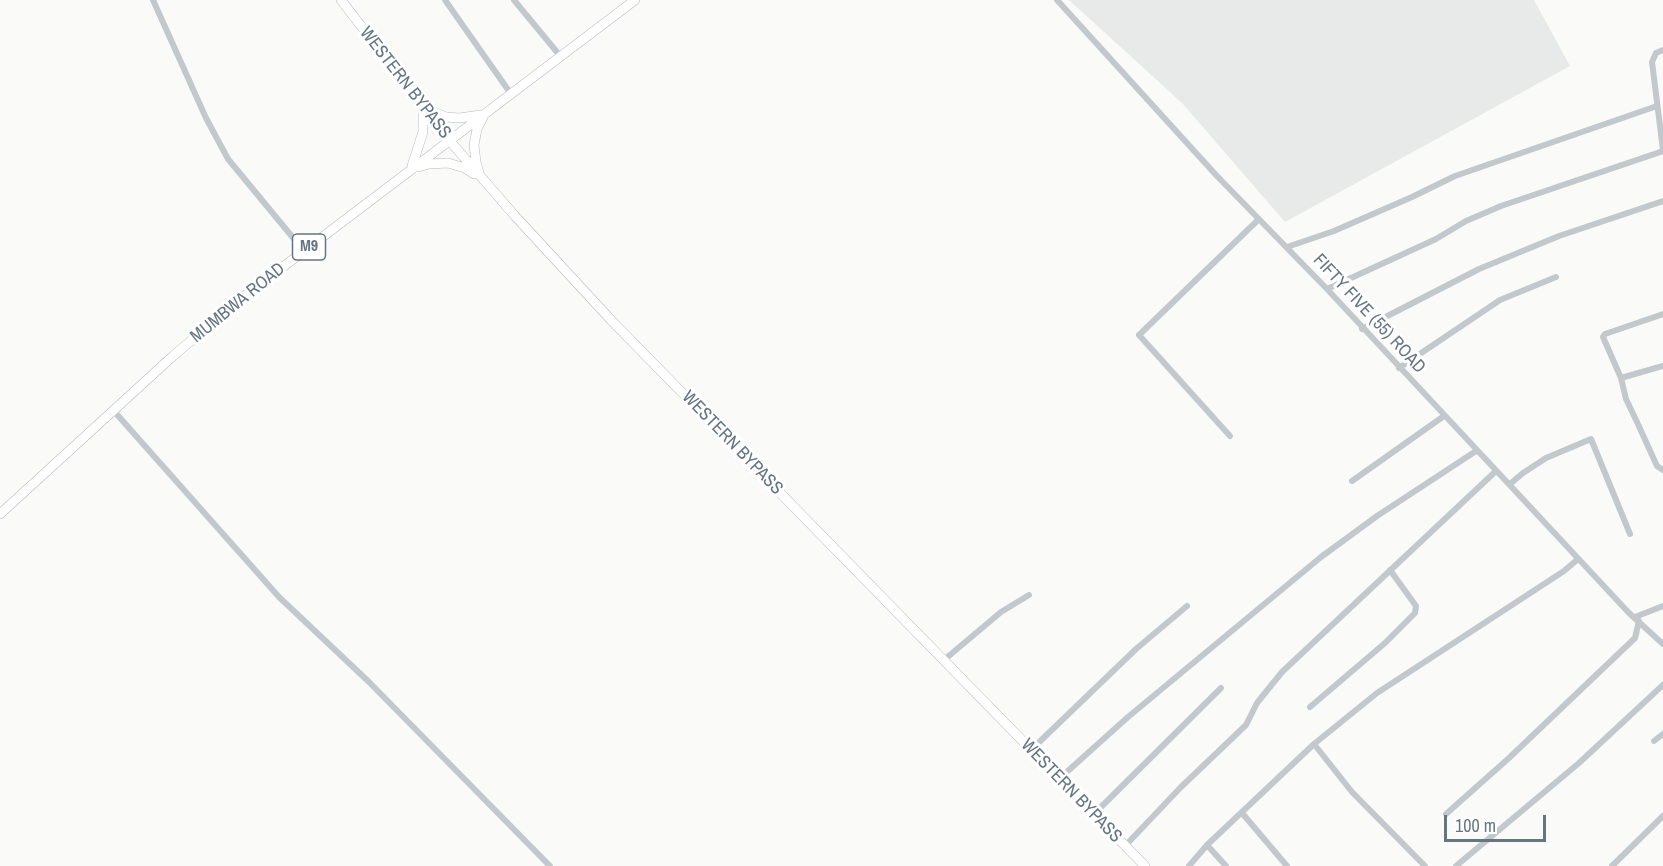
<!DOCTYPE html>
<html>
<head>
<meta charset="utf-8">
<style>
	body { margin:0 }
	#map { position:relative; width:1663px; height:866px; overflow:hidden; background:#fafaf8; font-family:"Archivo Narrow",sans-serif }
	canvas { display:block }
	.scale { position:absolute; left:1444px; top:815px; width:102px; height:27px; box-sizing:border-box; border:3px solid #657683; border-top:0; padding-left:8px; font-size:18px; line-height:21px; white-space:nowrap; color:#657683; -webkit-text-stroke:4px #fff; paint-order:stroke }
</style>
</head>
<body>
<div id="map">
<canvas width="1663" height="866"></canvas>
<div class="scale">100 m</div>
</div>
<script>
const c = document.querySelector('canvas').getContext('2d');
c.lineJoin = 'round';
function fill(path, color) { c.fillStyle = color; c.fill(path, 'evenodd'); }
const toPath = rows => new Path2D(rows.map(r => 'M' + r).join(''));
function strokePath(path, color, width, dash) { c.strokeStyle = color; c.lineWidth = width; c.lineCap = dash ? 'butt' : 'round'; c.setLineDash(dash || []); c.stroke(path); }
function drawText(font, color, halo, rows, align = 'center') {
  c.font = font + ' "Archivo Narrow",sans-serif'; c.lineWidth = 6; c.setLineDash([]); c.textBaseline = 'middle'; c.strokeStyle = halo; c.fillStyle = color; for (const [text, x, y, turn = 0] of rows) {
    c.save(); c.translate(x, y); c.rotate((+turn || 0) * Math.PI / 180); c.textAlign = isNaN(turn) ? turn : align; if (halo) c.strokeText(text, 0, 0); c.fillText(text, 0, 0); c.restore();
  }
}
fill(toPath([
	[1069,0,1534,0,1570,66,1285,222,1183,104]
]), '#e8e9e9');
const primary = toPath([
	[341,0,449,140,515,216,611,320,1145,866],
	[425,108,446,117,459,118,481,115],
	[412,166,423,132,423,107],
	[418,167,429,164,448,163,465,168,474,174],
	[479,173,476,162,474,145,477,129,483,117],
	[0,514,173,356,238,301,635,0]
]);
strokePath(primary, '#b5babe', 10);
strokePath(toPath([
	[153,0,206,118,228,159,304,251],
	[445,0,511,94],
	[514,0,561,57],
	[1057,0,1216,175,1327,289,1629,613,1663,644],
	[1663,50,1656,53,1652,62,1663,150],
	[1287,247,1334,231,1412,197,1455,176,1657,106],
	[1327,289,1436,239,1466,221,1501,206,1663,151],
	[1663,314,1605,334,1603,337,1621,378,1626,399,1637,422,1657,466,1663,470],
	[1362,329,1479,269,1559,236,1663,201],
	[1399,368,1500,300,1556,277],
	[1621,378,1663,366],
	[113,410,279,597,369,682,550,866],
	[1230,436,1139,335,1259,219],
	[1352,481,1444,416],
	[1510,484,1523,473,1546,458,1591,439,1630,534],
	[1635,617,1663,606],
	[944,660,1001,612,1029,595],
	[1310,707,1385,643,1415,613,1416,606,1390,570],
	[1654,741,1663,734],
	[1032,749,1136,649,1187,606],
	[1060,778,1128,717,1321,557,1377,516,1476,451],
	[1242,813,1287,866],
	[1094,814,1221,688],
	[1446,814,1509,758,1635,638,1639,621],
	[1207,845,1226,866],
	[1125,846,1181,787,1246,725,1257,703,1282,672,1496,471],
	[1189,866,1207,845,1314,744],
	[1425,866,1352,792,1314,744,1377,693,1564,571,1578,559],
	[1456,866,1579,763,1663,685],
	[1612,866,1663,816]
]), '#c3c8cc', 6);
strokePath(primary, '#fff', 9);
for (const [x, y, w] of [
	[309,247,33]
]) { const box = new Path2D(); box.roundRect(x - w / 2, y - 13, w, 26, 4.5); c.fillStyle = '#fff'; c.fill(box); strokePath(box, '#657683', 1.5); }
drawText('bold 16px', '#657683', null, [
	["M9",309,247]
]);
drawText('18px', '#657683', '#fff', [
	["WESTERN BYPASS",405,83,52],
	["MUMBWA ROAD",238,303,-39],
	["FIFTY FIVE (55) ROAD",1369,314,47],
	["WESTERN BYPASS",732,443,46],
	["WESTERN BYPASS",1071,791,46]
]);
</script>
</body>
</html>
